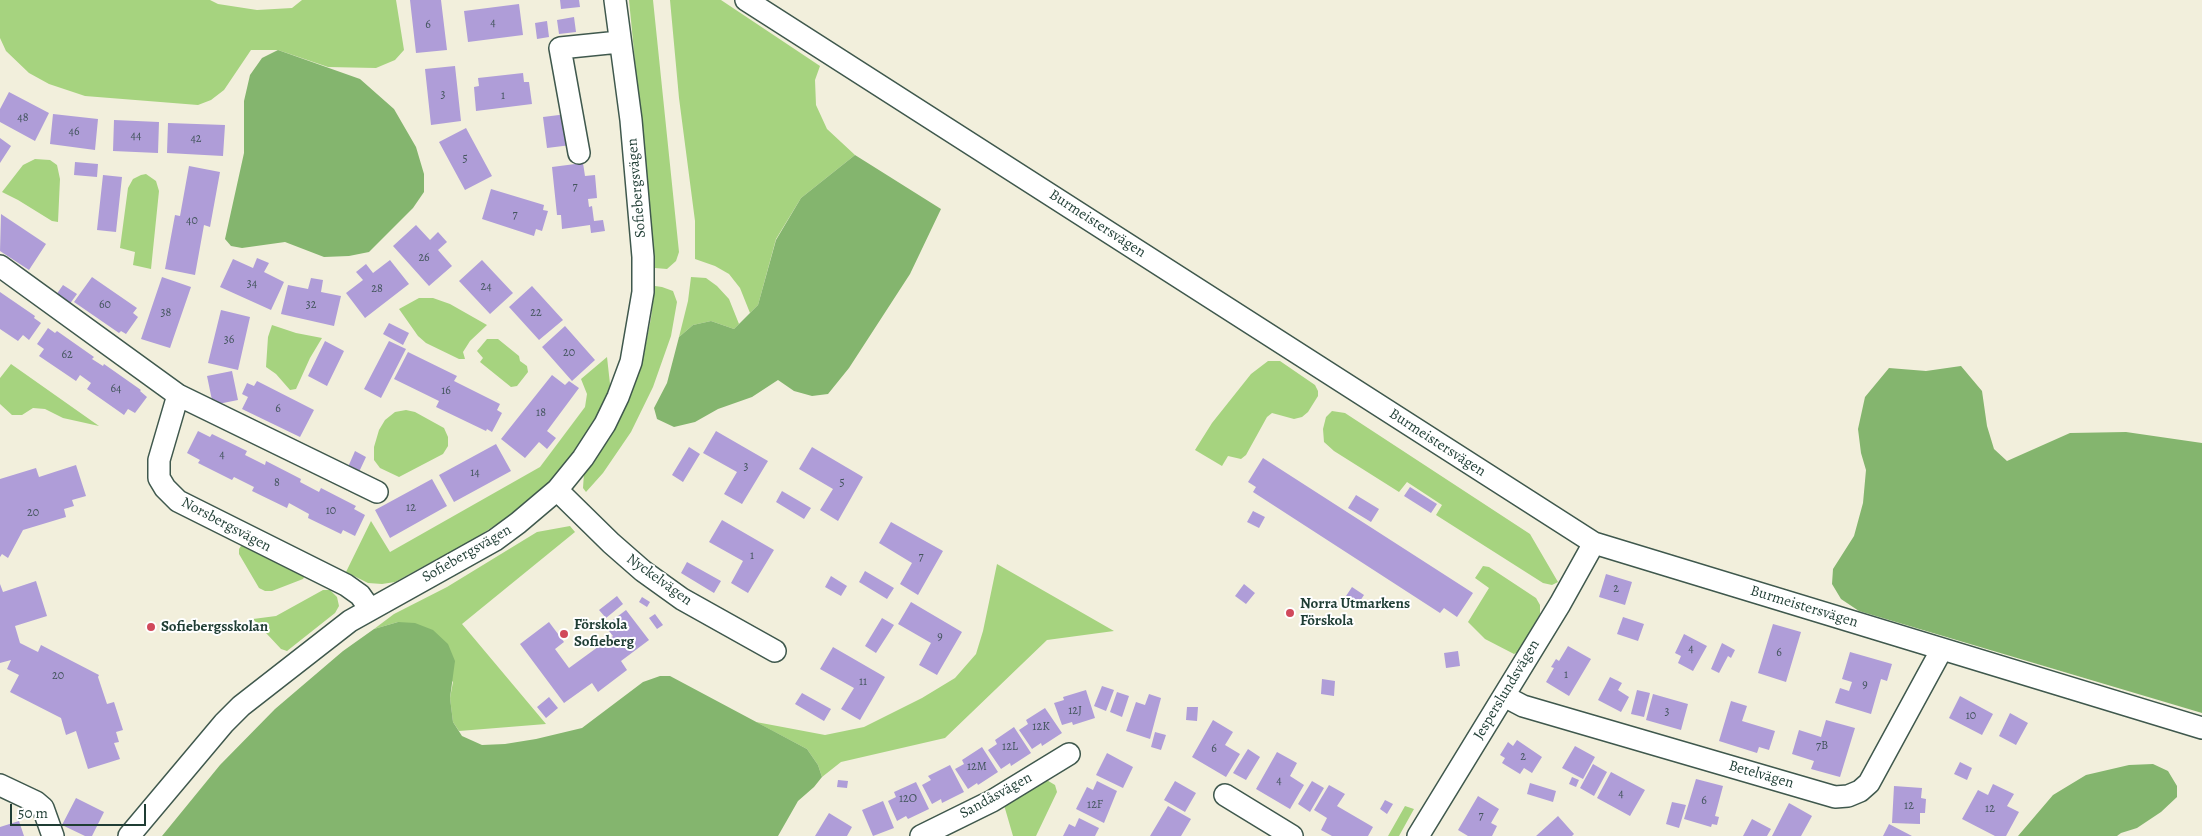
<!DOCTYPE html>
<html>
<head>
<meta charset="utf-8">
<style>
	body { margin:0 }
	#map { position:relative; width:2202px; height:836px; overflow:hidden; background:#f2efdc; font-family:Alegreya,serif }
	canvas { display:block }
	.scale { position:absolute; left:10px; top:804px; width:136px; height:22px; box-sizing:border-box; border:2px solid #1f3d34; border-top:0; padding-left:6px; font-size:15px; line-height:18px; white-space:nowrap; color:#1f3d34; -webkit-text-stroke:4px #fff; paint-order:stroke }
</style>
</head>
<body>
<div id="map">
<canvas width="2202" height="836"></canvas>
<div class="scale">50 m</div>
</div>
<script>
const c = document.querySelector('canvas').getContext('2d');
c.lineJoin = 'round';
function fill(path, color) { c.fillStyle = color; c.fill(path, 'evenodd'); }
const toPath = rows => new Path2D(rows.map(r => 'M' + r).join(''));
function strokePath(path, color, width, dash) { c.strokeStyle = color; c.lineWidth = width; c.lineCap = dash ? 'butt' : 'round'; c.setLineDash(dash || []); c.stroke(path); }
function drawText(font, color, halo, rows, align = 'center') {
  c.font = font + ' Alegreya,serif'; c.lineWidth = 4; c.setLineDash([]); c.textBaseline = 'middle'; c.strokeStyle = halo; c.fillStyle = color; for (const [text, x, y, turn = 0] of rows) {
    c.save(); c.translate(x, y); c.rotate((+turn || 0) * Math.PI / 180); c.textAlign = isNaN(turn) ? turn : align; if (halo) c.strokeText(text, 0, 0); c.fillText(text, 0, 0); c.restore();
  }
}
fill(toPath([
	[0,0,210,0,218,4,257,10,292,8,302,0,396,0,404,50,395,60,376,68,328,67,278,50,251,50,224,90,211,100,198,105,85,96,49,84,29,73,6,51,0,38],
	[629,0,653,0,679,252,676,261,667,269,655,268],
	[670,0,721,0,820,66,815,80,816,105,827,129,855,155,801,198,776,239,758,305,750,313,740,288,729,274,715,266,695,259,695,221,679,98],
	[35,159,50,160,57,165,60,179,58,222,52,221,18,200,2,192,23,165],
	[146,174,156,181,159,191,151,269,133,265,135,252,120,248,128,188,133,179,141,175],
	[691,277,706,278,717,286,729,299,739,324,734,329,711,321,693,325,679,337,688,301],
	[655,286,662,287,673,291,677,302,671,336,653,387,631,432,603,473,586,492,583,488,584,473,610,438,630,397,643,359,651,318],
	[419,298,433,298,450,304,487,325,470,341,463,352,465,359,459,359,426,343,418,336,399,309],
	[272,325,296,333,322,338,310,358,296,389,290,390,276,374,266,367,268,337],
	[487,339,498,339,519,356,520,361,527,366,528,372,517,386,511,387,480,362,483,358,477,351],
	[607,357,611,393,588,434,556,477,520,509,474,539,395,582,382,584,368,583,346,572,371,521,390,552,540,467,585,407,587,394,581,379],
	[1268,361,1280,361,1315,385,1318,391,1318,396,1308,412,1302,417,1294,419,1272,413,1267,417,1246,455,1241,459,1228,456,1222,466,1195,450,1212,423,1251,374],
	[11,364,99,426,63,418,45,409,33,408,22,415,12,415,0,404,0,378],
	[406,410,415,412,444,428,448,437,448,446,443,454,399,477,380,468,374,460,374,447,379,430,385,420,395,412],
	[1332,411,1345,413,1530,534,1558,582,1552,585,1543,583,1436,515,1442,505,1407,482,1399,492,1334,451,1324,442,1323,429,1326,417],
	[570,526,575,532,462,624,546,724,459,731,453,722,450,698,453,682,398,622,374,629,394,614,447,587,537,532],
	[243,543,306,574,303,579,272,591,265,591,259,588,239,554,239,549],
	[997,564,1114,631,1047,640,945,738,841,762,822,777,818,765,807,749,756,722,825,735,864,727,922,698,955,678,976,654,983,631],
	[1483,566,1489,567,1536,598,1540,605,1540,614,1518,652,1514,654,1485,639,1468,622,1489,588,1475,578],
	[323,590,330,590,337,597,339,606,335,613,287,651,281,649,253,619,276,616],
	[1045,779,1055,785,1057,792,1036,836,1013,836,1004,805],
	[1405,806,1414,809,1399,836,1388,836]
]), '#a6d37f');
fill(toPath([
	[278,50,360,79,394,109,416,147,424,174,424,192,413,208,369,252,349,256,324,257,285,242,242,248,231,246,225,239,244,153,244,101,250,75,262,58],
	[855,155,941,209,910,274,849,368,828,394,812,396,794,391,778,380,752,397,718,409,695,422,674,427,657,419,654,408,667,383,679,337,693,325,711,321,734,329,758,305,776,240,801,198],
	[1961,366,1982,391,1987,426,1994,449,2007,461,2070,433,2126,432,2202,443,2202,713,1859,611,1841,599,1832,584,1833,569,1854,536,1863,503,1866,470,1861,453,1858,429,1865,397,1889,368,1926,371],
	[398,622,415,623,433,630,448,644,455,661,450,698,453,722,462,736,482,745,505,744,536,739,582,728,643,682,660,676,670,676,807,749,818,765,822,777,814,787,798,801,778,836,162,836,220,765,275,709,343,651,374,629],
	[2153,764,2168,771,2177,786,2177,797,2161,812,2137,828,2121,833,2117,836,2018,836,2053,795,2086,775,2129,765]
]), '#84b56e');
fill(toPath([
	[410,0,441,0,447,50,416,53],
	[560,0,579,0,580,7,561,9],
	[519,4,523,35,468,42,464,11],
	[574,17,576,32,559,34,557,20],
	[547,21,549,37,537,39,535,23],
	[455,66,461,121,431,125,425,69],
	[523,73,524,82,529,82,532,104,476,111,474,87,479,86,478,78],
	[9,92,49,113,35,141,0,122,0,109],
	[53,114,98,119,95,150,50,144],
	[567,114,571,145,547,148,543,117],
	[114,120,159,122,158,153,113,151],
	[168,123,225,125,223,156,167,153],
	[466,128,492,176,465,190,439,142],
	[0,138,11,146,0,163],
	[75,162,98,164,97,177,74,175],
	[583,163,585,176,595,175,597,198,588,199,589,207,592,206,594,221,603,220,605,231,591,233,590,225,562,229,561,215,557,215,552,167],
	[189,166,220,172,210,227,204,225,195,275,165,269,175,215,180,216],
	[103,175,122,177,116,232,97,230],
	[491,189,544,205,543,210,548,211,542,231,536,229,534,236,482,219],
	[1,214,46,244,29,270,0,251],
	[416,225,430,240,438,232,447,242,438,250,452,266,429,286,393,246],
	[257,258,269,263,264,272,284,282,271,310,220,287,233,259,253,268],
	[390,260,409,284,365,318,346,293,363,280,356,272,366,264,373,273],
	[482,260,513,293,490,314,459,281],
	[92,277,137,308,133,313,138,317,126,334,121,331,119,333,74,302],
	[162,277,191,287,170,348,141,339],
	[311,278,323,280,321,292,341,296,334,326,281,314,288,285,308,289],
	[63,285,77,294,69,305,56,295],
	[532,286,563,320,539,340,509,307],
	[0,292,35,316,34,318,41,323,29,340,23,335,18,341,0,329],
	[221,310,250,317,238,370,208,363],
	[389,323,409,333,403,345,383,334],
	[565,326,595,360,572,381,542,347],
	[48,328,55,333,57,331,94,357,92,359,103,366,104,364,141,390,140,391,147,397,135,413,128,409,124,415,87,389,91,383,80,375,76,381,39,356,44,349,37,344],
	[325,341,344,351,327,386,308,376],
	[389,341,406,349,381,398,364,389],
	[408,352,457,376,454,381,500,404,497,410,502,413,492,432,487,429,486,431,436,407,439,401,394,379],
	[232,371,238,400,213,405,207,376],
	[552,375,565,385,569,381,579,388,547,431,556,438,547,449,539,442,525,458,501,439],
	[257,381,314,410,300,437,242,409,248,397,242,394,247,383,254,386],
	[198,431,210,437,212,434,247,451,245,455,265,465,266,461,301,479,300,482,319,492,321,488,356,506,354,509,365,515,355,536,343,530,341,534,308,518,309,514,289,503,287,508,252,491,254,487,234,477,232,480,198,463,200,460,187,453],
	[716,431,768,461,742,504,724,494,737,472,703,453],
	[496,444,511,471,454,502,439,475],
	[689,447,700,454,683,482,672,475],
	[812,447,863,477,838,521,820,510,833,489,799,469],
	[355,451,366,457,359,472,348,467],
	[1263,458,1473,593,1457,617,1444,608,1440,613,1253,492,1256,487,1248,482],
	[76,465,86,496,72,500,74,506,64,509,66,517,23,530,8,558,2,554,0,557,0,479,36,468,39,477],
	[432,479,447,506,390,538,375,510],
	[1410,487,1437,504,1431,513,1404,496],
	[782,491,811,508,804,519,776,502],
	[1356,495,1379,509,1371,522,1348,508],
	[1253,511,1265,517,1259,528,1247,522],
	[722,520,774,550,748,593,731,583,743,561,709,542],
	[891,522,943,551,918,595,900,584,912,563,879,543],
	[687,562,721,581,714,593,681,573],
	[865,571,894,588,887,599,859,582],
	[1606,574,1632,582,1625,605,1599,597],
	[831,576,847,586,841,596,825,587],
	[36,581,47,616,15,626,20,643,38,652,41,645,99,675,98,677,107,704,114,702,123,730,116,732,119,742,114,743,120,759,88,769,76,731,66,735,61,718,10,692,19,675,7,669,11,660,0,663,0,584,3,592],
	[1244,584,1255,593,1246,604,1235,596],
	[1352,587,1364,595,1356,607,1344,599],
	[617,596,623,604,606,618,599,610],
	[642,597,650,602,647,607,639,602],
	[911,602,962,632,937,675,919,665,931,643,898,624],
	[626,610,649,640,621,661,627,670,598,692,592,683,564,703,520,644,549,622,564,642,555,649,569,668,613,636,605,626],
	[655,614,663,625,657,629,649,618],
	[1623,617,1644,624,1638,641,1617,634],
	[882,618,894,625,876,653,865,646],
	[1773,624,1801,632,1786,682,1758,673],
	[1684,634,1707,646,1693,671,1678,663,1681,656,1675,653],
	[1722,643,1735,650,1731,658,1728,656,1719,673,1711,669],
	[1568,646,1591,659,1569,696,1546,682,1554,668,1551,667,1556,659,1559,661],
	[833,647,885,677,860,720,841,709,854,688,820,669],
	[1458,651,1460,666,1446,668,1444,653],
	[1850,652,1892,664,1887,681,1881,679,1871,714,1835,703,1840,688,1849,691,1852,682,1842,679],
	[1610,677,1622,683,1618,690,1629,697,1621,712,1598,700],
	[1322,679,1335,681,1334,696,1321,694],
	[1102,686,1114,690,1106,711,1094,706],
	[1086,690,1095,718,1073,725,1072,722,1062,725,1054,703,1064,700,1063,697],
	[1637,690,1650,693,1644,717,1631,714],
	[1117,692,1129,696,1122,717,1110,712],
	[802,693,831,709,824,721,795,704],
	[1149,694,1161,698,1150,739,1126,731,1136,702,1145,705],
	[1653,694,1688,704,1681,730,1646,720],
	[1960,696,1993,714,1982,735,1949,718],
	[549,697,558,708,546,718,537,707],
	[1731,701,1747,706,1742,721,1775,731,1769,750,1759,747,1757,753,1719,741],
	[1187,707,1198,707,1197,721,1186,720],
	[1045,708,1062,733,1042,746,1041,743,1032,749,1019,730,1028,724,1026,720],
	[2010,713,2028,723,2016,745,1999,736],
	[1213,720,1233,732,1225,745,1240,754,1226,777,1192,757],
	[1826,720,1855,728,1840,777,1811,769,1814,761,1792,754,1799,730,1821,737],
	[1014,727,1031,753,1011,766,1010,763,1001,769,988,750,997,744,995,740],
	[1155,732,1166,735,1161,750,1151,747],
	[1517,740,1542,757,1532,773,1524,768,1520,774,1502,763,1505,758,1500,755,1508,742,1513,746],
	[1575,746,1595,757,1583,779,1562,768],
	[982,747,998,772,978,785,977,783,968,789,955,769,964,764,962,760],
	[1248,749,1260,757,1246,780,1233,773],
	[1277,752,1297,763,1290,776,1304,785,1290,809,1256,789],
	[1107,753,1133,767,1123,788,1096,775],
	[1960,762,1972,768,1967,780,1954,774],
	[1593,764,1607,772,1594,796,1580,788],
	[950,765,964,792,942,803,941,799,932,804,922,785,931,780,928,776],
	[1611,772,1645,790,1630,816,1597,798],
	[1572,777,1579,780,1576,787,1569,784],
	[1696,779,1723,786,1715,816,1719,817,1717,825,1712,824,1711,827,1684,819],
	[838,780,848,781,847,788,837,787],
	[1097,781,1117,791,1104,823,1076,809,1087,787,1093,790],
	[1175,781,1196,793,1185,812,1164,800],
	[1312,781,1324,788,1310,812,1298,804],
	[916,782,929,809,908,819,906,816,897,821,888,801,896,797,894,792],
	[1530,783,1556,791,1553,802,1527,794],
	[1993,784,2014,794,2007,806,2019,812,2006,836,1995,836,1962,819,1978,790,1988,795],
	[1329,785,1345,794,1337,806,1373,827,1368,836,1332,836,1321,830,1327,818,1314,810],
	[1894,786,1922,788,1921,798,1926,799,1925,813,1920,813,1920,824,1892,823],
	[1478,796,1499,809,1491,823,1497,826,1492,836,1468,836,1458,830],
	[76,798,104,812,92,836,85,836,62,825],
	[1385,800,1393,804,1387,814,1380,809],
	[883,801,894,828,873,836,862,810],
	[1672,802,1686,805,1679,828,1666,824],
	[1789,803,1812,816,1801,836,1772,836],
	[1168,806,1191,819,1181,836,1150,836],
	[829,813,852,827,847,836,815,836],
	[1558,816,1574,834,1572,836,1536,836],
	[1079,818,1099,828,1095,836,1063,836,1069,824,1075,827],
	[1752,819,1771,829,1767,836,1743,836],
	[19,821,24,836,0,836,0,827],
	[1889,824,1912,836,1883,836]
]), '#af9dd8');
const minor = toPath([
	[746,0,1594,543,2202,728],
	[579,153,560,48,619,42],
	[0,266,178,395,377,492],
	[178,395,159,460,159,478,165,488,178,501,346,585,360,595,370,609],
	[557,490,611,543,643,571,682,599,775,651],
	[1504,696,1523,706,1835,797,1848,796,1860,791,1869,783,1942,649],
	[0,785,36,802,43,808,53,836],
	[1225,795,1292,836],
	[129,836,224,723,241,706,350,621,495,540,518,523,557,490,583,458,605,424,618,397,631,362,643,292,643,257,631,120,615,0],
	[921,836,992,801,1069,754],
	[1418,836,1560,604,1594,543]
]);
strokePath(minor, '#3f584d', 24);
strokePath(minor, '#fff', 21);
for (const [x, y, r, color] of [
	[1290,613,5,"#d1495b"],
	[151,627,5,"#d1495b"],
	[564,634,5,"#d1495b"]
]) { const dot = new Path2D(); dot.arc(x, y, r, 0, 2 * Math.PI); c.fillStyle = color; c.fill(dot); strokePath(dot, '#fff', 2); }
drawText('12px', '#43555d', null, [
	["4",493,23],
	["6",428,25],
	["3",443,95],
	["1",503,96],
	["48",23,118],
	["46",74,132],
	["44",136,136],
	["42",196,139],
	["5",465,159],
	["7",575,187],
	["7",515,215],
	["40",192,221],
	["26",424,258],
	["34",252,284],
	["24",486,287],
	["28",377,289],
	["60",105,305],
	["32",311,305],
	["38",166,313],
	["22",536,313],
	["36",229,340],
	["20",569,353],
	["62",67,355],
	["64",116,389],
	["16",446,391],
	["6",278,409],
	["18",541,413],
	["4",222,455],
	["3",746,467],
	["14",475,473],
	["8",277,483],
	["5",842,483],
	["12",411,508],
	["10",331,511],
	["20",33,513],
	["1",752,556],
	["7",921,557],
	["2",1616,589],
	["9",940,637],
	["4",1691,649],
	["6",1779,653],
	["1",1566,675],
	["20",58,676],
	["11",863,682],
	["9",1865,685],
	["12J",1075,711],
	["3",1667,712],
	["10",1971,716],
	["12K",1041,727],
	["7B",1822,746],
	["12L",1010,747],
	["6",1214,749],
	["2",1523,757],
	["12M",977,767],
	["4",1279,781],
	["4",1621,794],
	["12O",908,799],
	["6",1704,801],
	["12F",1095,805],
	["12",1909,806],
	["12",1990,809],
	["7",1481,816]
]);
drawText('15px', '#1f3d34', '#fff', [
	["Sofiebergsvägen",637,188,-95],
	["Burmeistersvägen",1097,224,33],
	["Burmeistersvägen",1437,443,33],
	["Norsbergsvägen",226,525,28],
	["Sofiebergsvägen",467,554,-30],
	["Nyckelvägen",659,580,36],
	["Burmeistersvägen",1804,607,17],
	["Jesperslundsvägen",1507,690,-59],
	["Betelvägen",1761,775,16],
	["Sandåsvägen",996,796,-29]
]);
drawText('bold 15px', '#1f3d34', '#fff', [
	["Norra Utmarkens",1300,604],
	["Förskola",1300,621],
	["Förskola",574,625],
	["Sofieberg",574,642],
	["Sofiebergsskolan",161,627]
], 'left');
</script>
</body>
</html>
